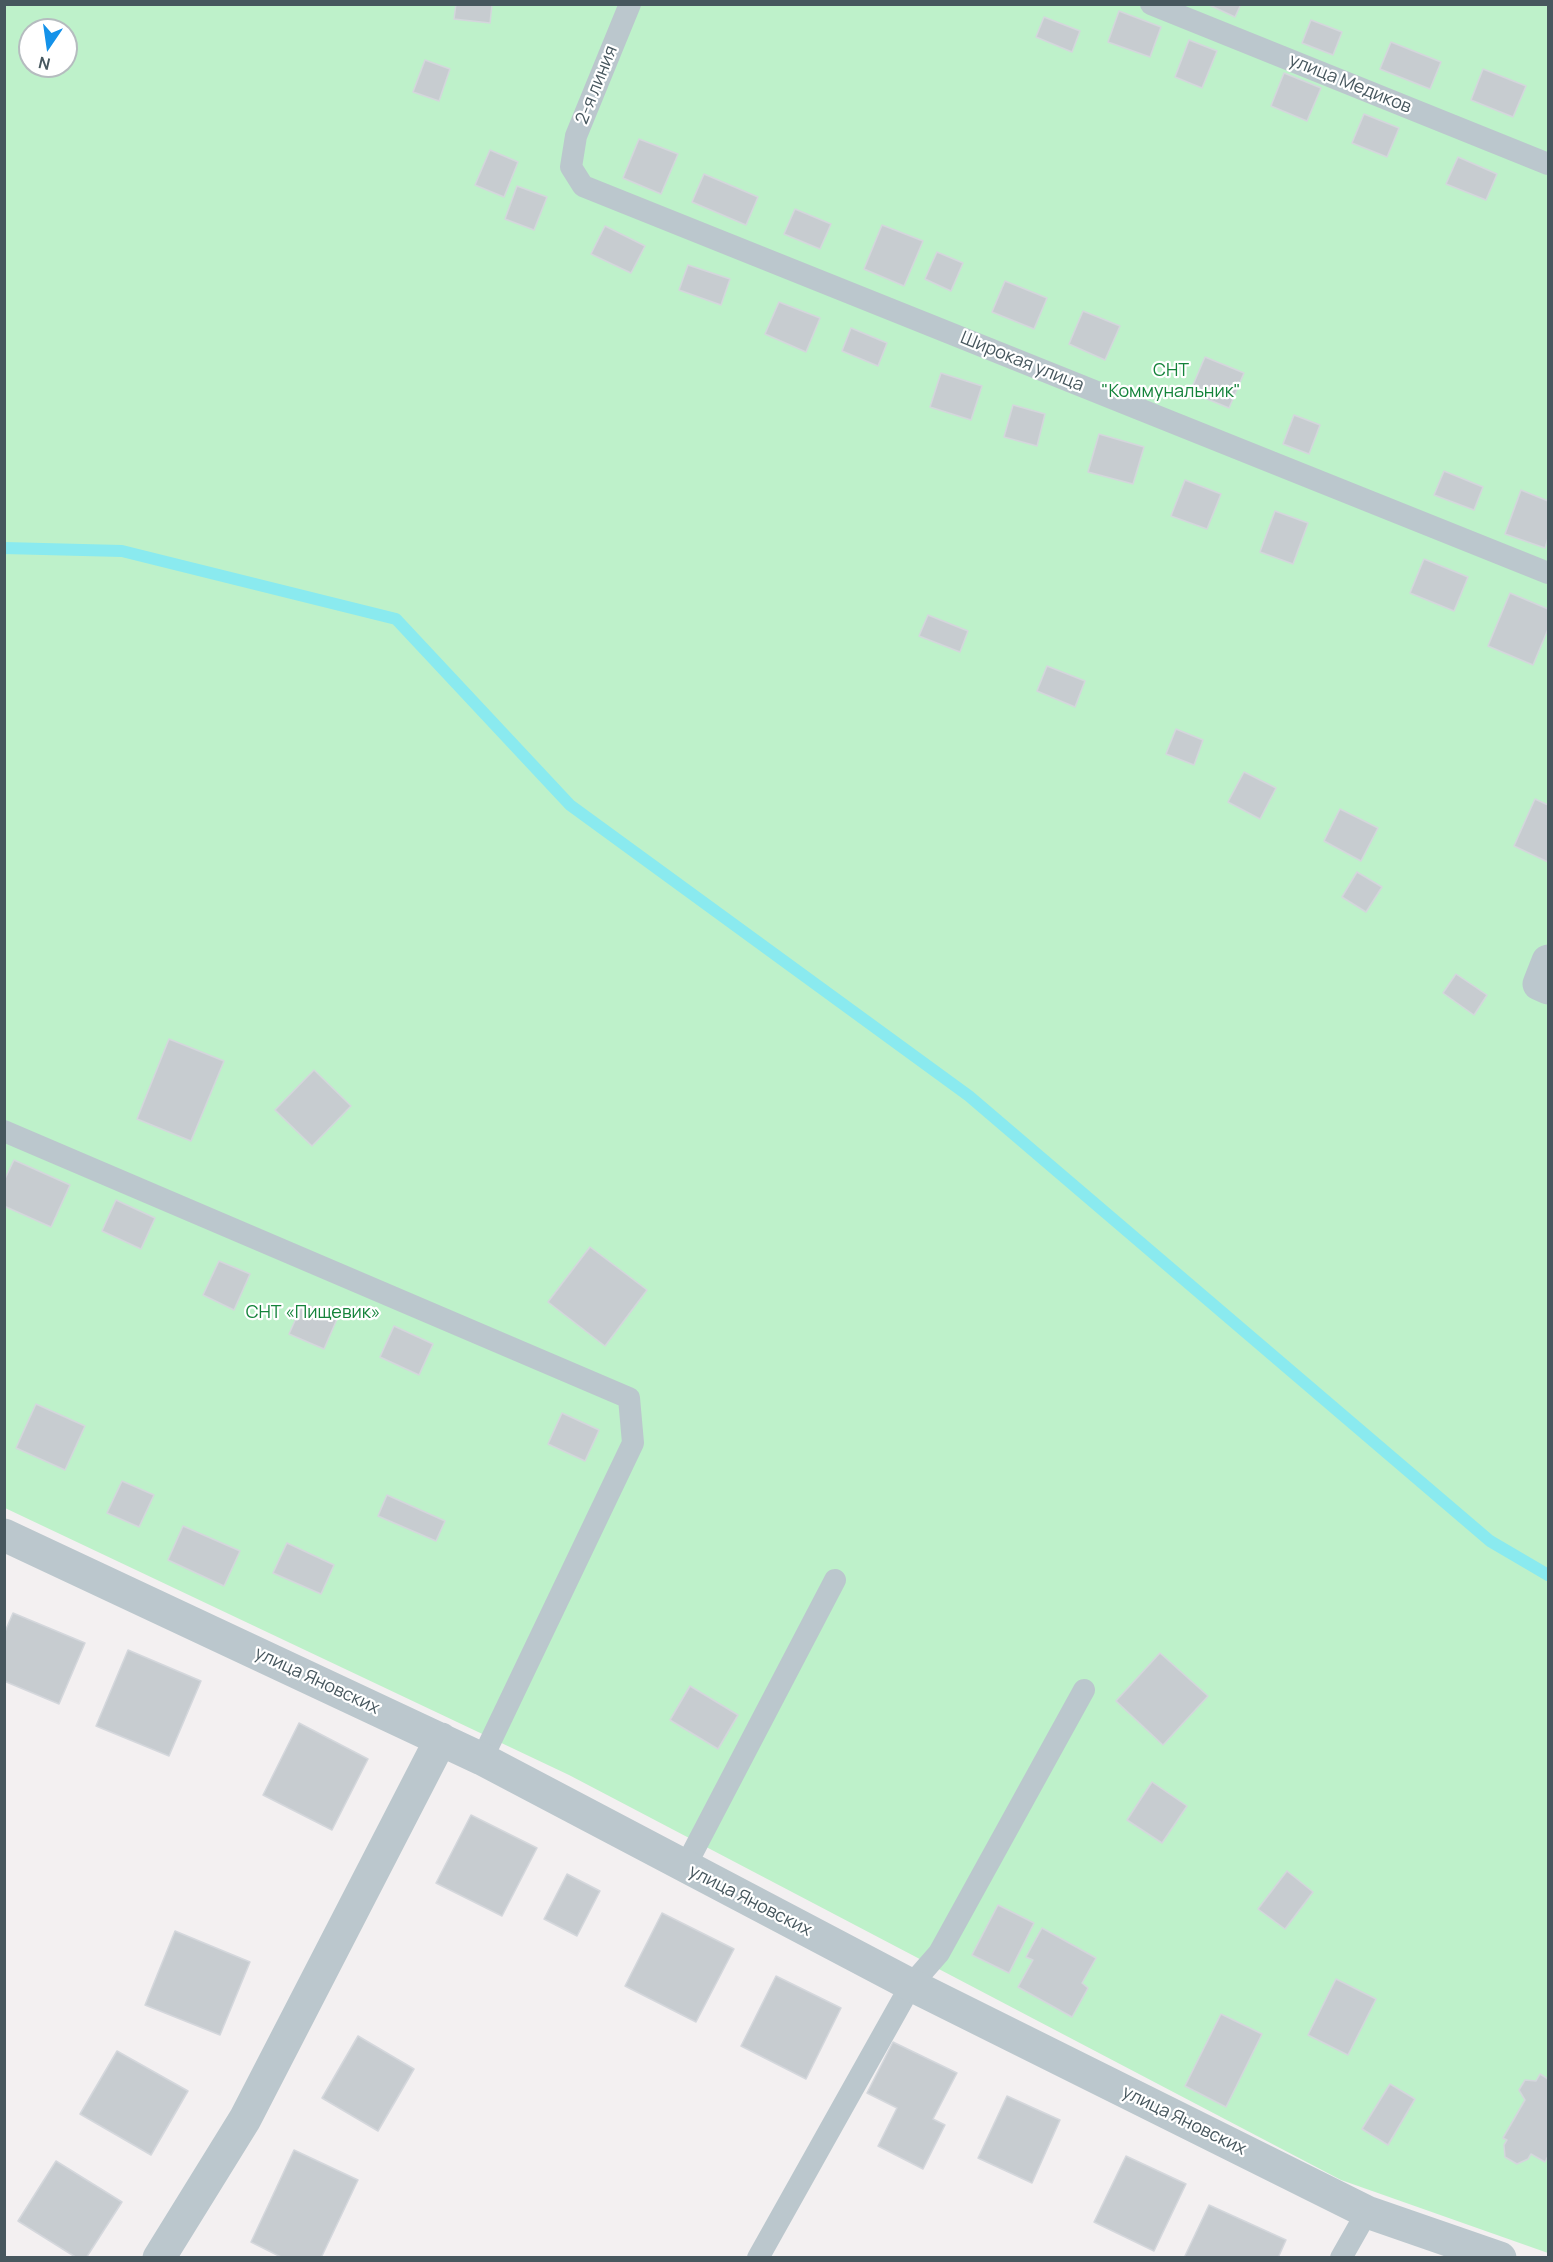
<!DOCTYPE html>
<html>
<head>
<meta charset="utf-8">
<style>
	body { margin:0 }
	#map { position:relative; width:1553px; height:2262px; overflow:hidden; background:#f3f0f1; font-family:Manrope,sans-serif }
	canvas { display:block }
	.frame { position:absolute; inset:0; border:6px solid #47575e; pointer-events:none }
	.north { position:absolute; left:18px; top:18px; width:60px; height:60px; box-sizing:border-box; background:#fff; border:2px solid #b5bcbf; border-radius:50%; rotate:193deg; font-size:16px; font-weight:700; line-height:24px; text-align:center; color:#47575e }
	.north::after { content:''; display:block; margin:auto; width:21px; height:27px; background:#1492e9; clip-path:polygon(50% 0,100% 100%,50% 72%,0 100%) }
</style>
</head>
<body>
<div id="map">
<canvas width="1553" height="2262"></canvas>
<div class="frame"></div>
<div class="north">N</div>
</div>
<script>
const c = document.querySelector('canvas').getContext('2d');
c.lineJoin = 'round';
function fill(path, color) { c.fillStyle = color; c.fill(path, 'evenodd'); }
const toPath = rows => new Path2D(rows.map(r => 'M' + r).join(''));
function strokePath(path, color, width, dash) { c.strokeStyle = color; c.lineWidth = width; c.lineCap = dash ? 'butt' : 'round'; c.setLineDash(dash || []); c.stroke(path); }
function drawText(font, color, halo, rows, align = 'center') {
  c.font = font + ' Manrope,sans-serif'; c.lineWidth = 4.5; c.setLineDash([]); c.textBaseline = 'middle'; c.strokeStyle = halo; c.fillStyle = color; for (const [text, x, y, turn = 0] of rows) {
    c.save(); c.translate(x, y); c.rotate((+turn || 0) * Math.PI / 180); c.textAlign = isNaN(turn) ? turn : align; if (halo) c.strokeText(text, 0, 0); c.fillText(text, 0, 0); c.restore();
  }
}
fill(toPath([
	[5,5,1548,5,1548,2253,1341,2180,569,1775,5,1508],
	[30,30,66,30,66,66,30,66]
]), '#bef1ca');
strokePath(toPath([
	[4,548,122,551,396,619,570,805,969,1096,1490,1541,1548,1575]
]), '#8aeaef', 12);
const building = toPath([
	[456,4,492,4,490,23,454,19,456,4],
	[1207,4,1241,4,1235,17,1207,4],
	[1119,11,1161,27,1150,57,1108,42,1119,11],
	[1044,17,1080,31,1072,52,1036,37,1044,17],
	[1311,20,1342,32,1333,55,1302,43,1311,20],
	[1189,40,1217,51,1202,88,1175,77,1189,40],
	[1391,42,1441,62,1430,89,1380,69,1391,42],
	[425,60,450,69,439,101,413,92,425,60],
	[1483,69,1526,86,1513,117,1471,100,1483,69],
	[1284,73,1321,88,1307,121,1271,106,1284,73],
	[1364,114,1399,128,1387,157,1352,143,1364,114],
	[639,139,678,154,661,194,623,178,639,139],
	[490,150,518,162,504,197,475,185,490,150],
	[1458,157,1497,174,1486,200,1446,184,1458,157],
	[704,174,758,197,746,225,692,202,704,174],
	[517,186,547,197,534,230,505,219,517,186],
	[795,209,831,224,820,249,784,234,795,209],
	[882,225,923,241,904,286,864,269,882,225],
	[605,226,645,246,631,273,591,254,605,226],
	[937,252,963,263,951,291,925,279,937,252],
	[688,265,730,279,721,305,679,290,688,265],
	[1005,281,1047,298,1034,329,992,312,1005,281],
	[779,302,820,318,806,352,765,334,779,302],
	[1083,311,1120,326,1105,360,1069,344,1083,311],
	[851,328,887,343,878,366,842,351,851,328],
	[1205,357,1244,373,1229,408,1190,392,1205,357],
	[941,373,982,386,971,420,930,407,941,373],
	[1013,405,1045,414,1037,446,1004,437,1013,405],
	[1294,415,1320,425,1309,454,1283,444,1294,415],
	[1099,434,1144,447,1133,484,1088,472,1099,434],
	[1444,471,1483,487,1474,510,1434,495,1444,471],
	[1185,480,1221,494,1207,529,1171,516,1185,480],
	[1521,490,1548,501,1548,538,1545,548,1505,534,1521,490],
	[1275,511,1308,523,1293,564,1260,552,1275,511],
	[1424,559,1468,577,1454,611,1410,593,1424,559],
	[1510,593,1548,609,1548,629,1533,665,1488,646,1510,593],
	[928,615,968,631,960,652,919,636,928,615],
	[1047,666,1085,681,1075,707,1037,691,1047,666],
	[1176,729,1203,740,1194,765,1166,754,1176,729],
	[1244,772,1276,788,1260,819,1228,802,1244,772],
	[1535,799,1548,805,1548,862,1514,846,1535,799],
	[1340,809,1378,828,1361,861,1324,841,1340,809],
	[1357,872,1382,887,1366,912,1342,897,1357,872],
	[1456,974,1487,995,1474,1015,1443,993,1456,974],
	[169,1039,224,1061,191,1141,137,1119,169,1039],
	[314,1070,351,1106,312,1146,275,1110,314,1070],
	[14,1160,70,1185,51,1227,4,1206,4,1181,14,1160],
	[116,1200,155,1218,141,1249,102,1231,116,1200],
	[590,1247,647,1290,605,1346,548,1302,590,1247],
	[219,1261,250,1274,234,1310,203,1295,219,1261],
	[303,1303,337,1319,324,1349,289,1334,303,1303],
	[394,1326,433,1344,419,1375,380,1357,394,1326],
	[36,1404,85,1426,65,1470,16,1448,36,1404],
	[562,1413,599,1430,585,1461,548,1444,562,1413],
	[122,1481,154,1495,139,1527,107,1513,122,1481],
	[387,1495,445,1521,436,1541,378,1516,387,1495],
	[183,1526,240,1551,224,1586,168,1560,183,1526],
	[287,1543,334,1565,321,1594,273,1573,287,1543],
	[13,1613,85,1643,59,1704,4,1681,4,1634,13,1613],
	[128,1650,201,1681,169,1756,96,1726,128,1650],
	[1160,1653,1208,1696,1163,1745,1116,1701,1160,1653],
	[690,1686,738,1715,718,1749,670,1720,690,1686],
	[299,1723,368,1759,332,1830,263,1795,299,1723],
	[1152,1782,1187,1806,1162,1843,1127,1820,1152,1782],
	[471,1815,537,1848,502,1916,436,1883,471,1815],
	[1287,1871,1313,1892,1285,1929,1258,1909,1287,1871],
	[567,1874,600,1891,577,1936,544,1919,567,1874],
	[998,1905,1034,1923,1009,1973,972,1955,998,1905],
	[662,1913,734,1949,696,2022,625,1986,662,1913],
	[1042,1928,1096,1958,1082,1983,1088,1988,1072,2017,1018,1987,1033,1960,1026,1957,1042,1928],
	[175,1931,250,1962,220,2035,145,2005,175,1931],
	[776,1976,841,2008,806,2079,741,2046,776,1976],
	[1336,1979,1376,1999,1348,2055,1308,2035,1336,1979],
	[1221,2014,1262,2034,1226,2107,1185,2086,1221,2014],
	[358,2036,414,2069,378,2131,322,2098,358,2036],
	[893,2042,957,2073,933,2119,945,2125,923,2169,878,2146,897,2108,867,2093,893,2042],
	[117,2051,188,2091,151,2155,80,2114,117,2051],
	[1540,2074,1548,2079,1548,2156,1545,2162,1531,2154,1528,2159,1517,2164,1505,2157,1504,2145,1507,2140,1503,2138,1525,2100,1519,2090,1525,2080,1536,2081,1540,2074],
	[1390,2084,1415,2099,1388,2145,1362,2129,1390,2084],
	[1007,2096,1060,2120,1032,2183,978,2158,1007,2096],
	[294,2150,358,2180,321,2258,283,2258,251,2242,294,2150],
	[1126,2156,1186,2184,1154,2251,1094,2222,1126,2156],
	[56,2161,122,2202,86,2258,77,2258,18,2221,56,2161],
	[1209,2205,1286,2240,1278,2258,1184,2258,1209,2205]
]);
fill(building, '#c7ccd0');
strokePath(building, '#d4d7dc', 1.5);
strokePath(toPath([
	[630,4,576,136,571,167,583,186,1548,573],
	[1151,4,1548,164],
	[4,1131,629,1398,633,1443,482,1759],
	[685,1867,835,1580],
	[758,2258,911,1985,939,1953,1084,1690],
	[1341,2258,1367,2212]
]), '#bbc7cd', 22);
strokePath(toPath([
	[1548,961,1539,984,1548,988],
	[4,1535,482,1759,911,1985,1367,2212,1500,2258],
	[159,2258,245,2119,441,1739]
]), '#bbc7cd', 33);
drawText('18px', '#47575e', '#fff', [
	["улица Медиков",1350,84,22],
	["2-я линия",597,85,-68],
	["Широкая улица",1022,362,22],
	["улица Яновских",317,1681,25],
	["улица Яновских",750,1901,27],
	["улица Яновских",1184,2121,26]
]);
drawText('18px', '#14833a', '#fff', [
	["СНТ",1171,371],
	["\"Коммунальник\"",1171,392],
	["СНТ «Пищевик»",313,1313]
]);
</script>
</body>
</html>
